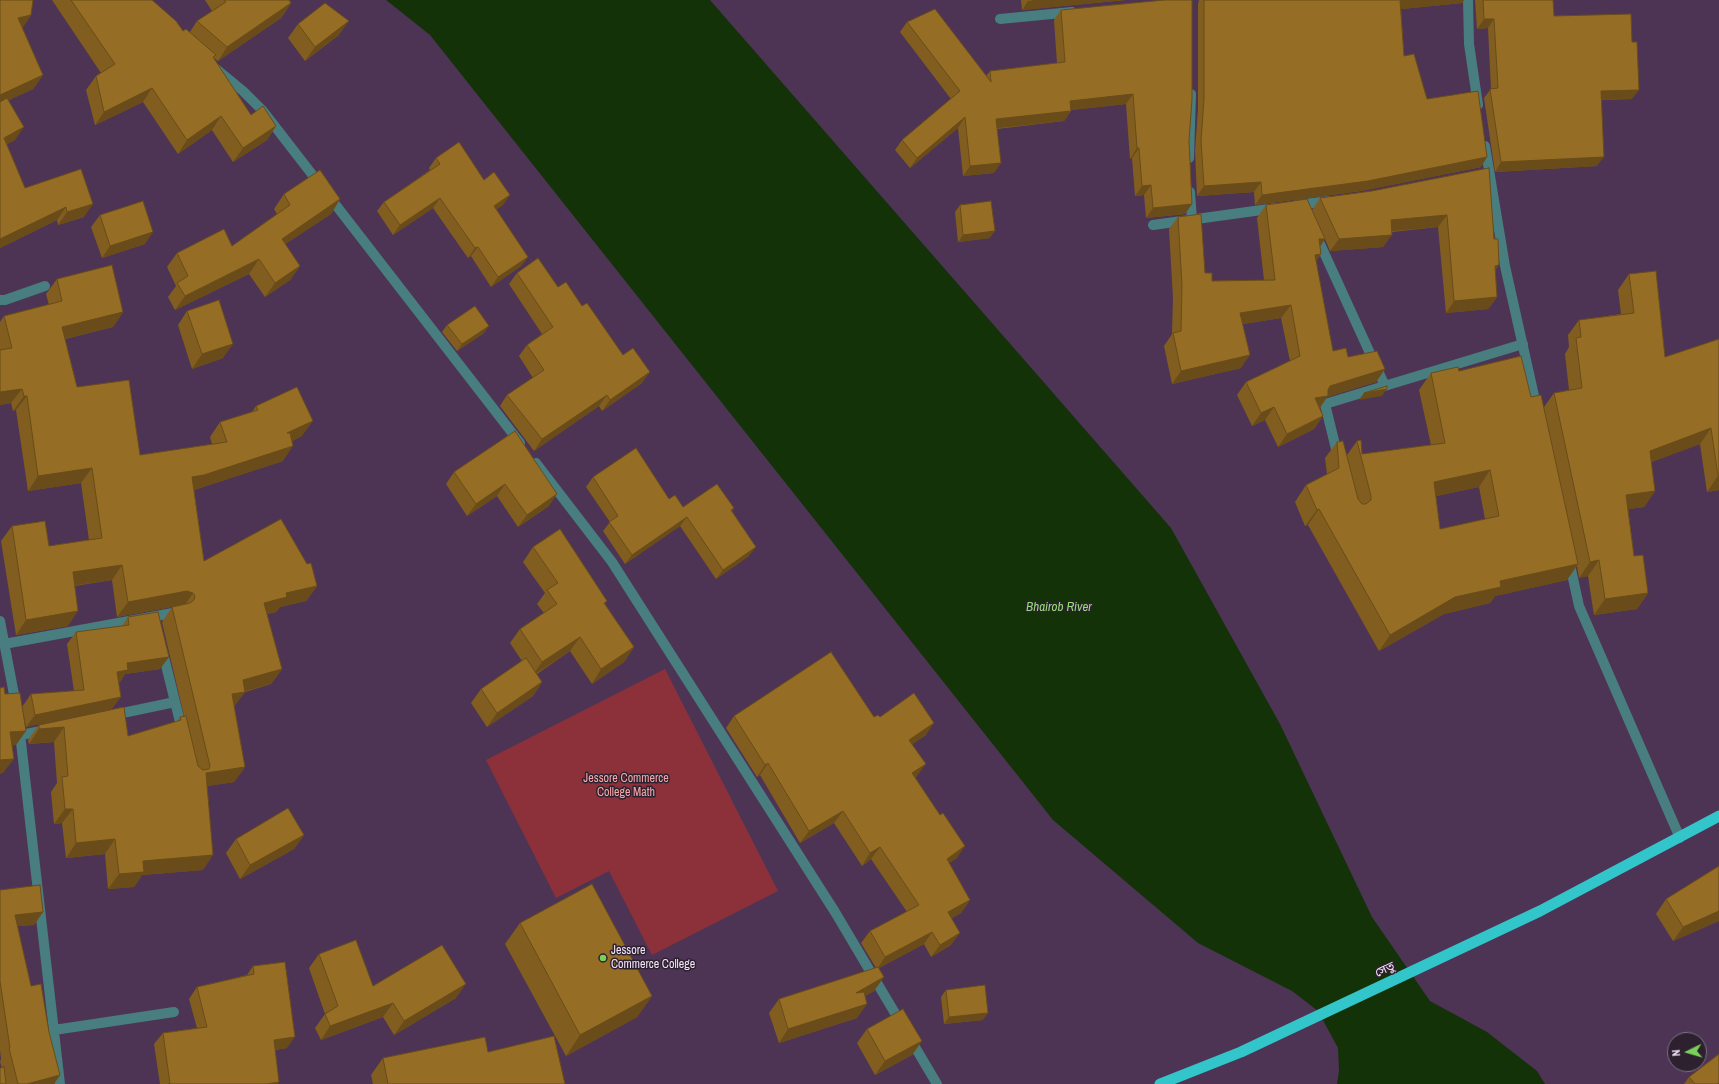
<!DOCTYPE html>
<html>
<head>
<meta charset="utf-8">
<style>
	body { margin:0 }
	#map { position:relative; width:1719px; height:1084px; overflow:hidden; background:#4d3455; font-family:"Archivo Narrow",sans-serif }
	canvas { display:block }
	.north { position:absolute; left:1667px; top:1032px; width:40px; height:40px; box-sizing:border-box; background:#2d2130; border:1px solid #7c6f80; border-radius:50%; rotate:265deg; font-size:11px; font-weight:700; line-height:16px; text-align:center; color:#f3e3f8 }
	.north::after { content:''; display:block; margin:auto; width:14px; height:18px; background:#79d157; clip-path:polygon(50% 0,100% 100%,50% 72%,0 100%) }
</style>
</head>
<body>
<div id="map">
<canvas width="1719" height="1084"></canvas>
<div class="north">N</div>
</div>
<script>
const c = document.querySelector('canvas').getContext('2d');
c.lineJoin = 'round';
function fill(path, color) { c.fillStyle = color; c.fill(path, 'evenodd'); }
const toPath = rows => new Path2D(rows.map(r => 'M' + r).join(''));
function strokePath(path, color, width, dash) { c.strokeStyle = color; c.lineWidth = width; c.lineCap = dash ? 'butt' : 'round'; c.setLineDash(dash || []); c.stroke(path); }
function drawText(font, color, halo, rows, align = 'center') {
  c.font = font + ' "Archivo Narrow","Noto Sans Bengali",sans-serif'; c.lineWidth = 3; c.setLineDash([]); c.textBaseline = 'middle'; c.strokeStyle = halo; c.fillStyle = color; for (const [text, x, y, turn = 0] of rows) {
    c.save(); c.translate(x, y); c.rotate((+turn || 0) * Math.PI / 180); c.textAlign = isNaN(turn) ? turn : align; if (halo) c.strokeText(text, 0, 0); c.fillText(text, 0, 0); c.restore();
  }
}
fill(toPath([
	[665,669,778,891,652,955,609,871,556,898,486,760]
]), '#8c3139');
fill(toPath([
	[386,0,710,0,1171,528,1280,724,1372,917,1430,1001,1487,1032,1537,1071,1545,1084,1337,1084,1339,1071,1338,1048,1318,1011,1292,991,1198,943,1053,820,430,35]
]), '#143208');
strokePath(toPath([
	[1468,0,1469,44,1478,105],
	[1000,19,1072,12],
	[215,68,243,91,263,111,520,443],
	[1485,146,1505,266,1537,409],
	[1189,158,1191,94],
	[1190,192,1192,220],
	[1297,205,1329,201],
	[1153,225,1276,208],
	[1316,235,1385,386],
	[0,300,5,300,45,286],
	[1338,457,1325,404,1523,344],
	[536,463,612,562,835,912,937,1084],
	[1569,560,1579,606,1680,838],
	[0,621,16,705],
	[4,644,178,612],
	[162,649,182,730],
	[113,715,175,702],
	[19,725,60,1084],
	[21,735,46,730],
	[54,1030,174,1012]
]), '#487e7f', 10);
strokePath(toPath([
	[1160,1084,1241,1052,1540,911,1719,816]
]), '#32c6ca', 11);
fill(toPath([
	[0,0,31,15,22,28,43,75,33,89,9,100,15,140,7,144,25,188,81,169,84,217,58,225,57,220,0,248],
	[52,0,152,0,183,31,190,32,197,21,212,11,205,0,289,0,291,3,281,18,218,61,214,58,251,115,276,126,267,140,233,162,212,130,178,154,143,102,95,125,86,90,96,76,101,73],
	[1021,0,1126,0,1022,10],
	[1199,0,1464,0,1462,3,1401,9,1404,56,1427,99,1481,167,1361,191,1255,205,1254,192,1197,196,1195,151,1198,109,1198,4],
	[1475,0,1553,0,1554,16,1632,99,1602,100,1597,166,1495,172,1484,98,1491,89,1488,28,1477,29],
	[1061,10,1189,141,1192,204,1185,214,1146,218,1144,195,1135,196,1132,158,1130,159,1126,104,1071,110,1071,111,1064,121,997,129,994,173,963,176,958,128,910,168,895,150,902,140,951,99,900,32,907,22,986,76,990,71,1057,63,1054,20],
	[298,24,339,35,305,61,288,38],
	[436,158,484,180,503,205,496,209,528,257,521,266,491,287,471,256,468,258,433,208,393,235,377,211,384,202,430,170,429,168],
	[1489,168,1497,297,1488,309,1446,313,1438,227,1392,232,1383,247,1330,251,1325,239,1320,247,1321,254,1316,261,1333,351,1348,357,1385,369,1376,382,1327,397,1320,408,1323,416,1314,429,1278,447,1265,420,1252,426,1237,395,1246,382,1290,361,1281,318,1243,324,1241,368,1172,384,1164,346,1172,334,1173,298,1169,229,1178,217,1205,273,1212,281,1264,280,1257,218,1266,205,1312,210,1320,198,1372,191],
	[284,194,340,199,331,214,285,244,300,266,290,280,265,297,249,274,175,310,168,297,176,286,167,267,177,253,232,246,277,214,274,209],
	[960,205,990,238,958,242,955,212],
	[100,215,145,244,102,258,91,227],
	[517,273,558,287,582,306,642,383,602,411,599,406,534,451,500,406,507,395,533,378,519,356,527,345,542,334,509,284],
	[1629,274,1665,357,1719,339,1719,490,1707,492,1700,444,1651,462,1655,491,1644,507,1628,509,1634,556,1648,593,1637,609,1594,615,1588,576,1579,578,1577,566,1567,580,1495,596,1490,603,1444,614,1379,651,1308,525,1305,526,1295,502,1306,485,1327,474,1325,458,1337,442,1347,455,1357,441,1362,454,1431,445,1419,390,1431,373,1459,371,1531,397,1544,407,1554,393,1569,390,1565,354,1569,347,1568,335,1579,320,1621,314,1618,290],
	[1479,487,1485,519,1440,529,1436,496],
	[57,279,123,312,113,327,65,339,77,387,140,455,212,444,210,437,220,422,252,412,256,406,302,436,292,441,283,461,194,490,204,561,317,586,306,601,280,607,276,612,267,614,282,669,271,684,245,692,234,706,245,767,234,782,207,786,203,870,142,875,134,887,108,889,105,854,66,858,62,823,54,824,51,792,57,783,54,742,29,744,28,740,39,725,124,707,128,736,177,721,180,717,184,716,162,622,172,607,177,606,117,617,112,580,75,586,68,626,16,635,1,541,12,526,49,546,89,540,81,483,28,491,16,410,13,411,11,403,0,405,0,322,4,316,49,305,46,294],
	[187,311,223,358,192,369,178,325],
	[447,325,484,333,457,351,442,332],
	[515,431,549,506,518,527,497,496,467,516,446,484,454,472],
	[593,477,669,499,683,507,734,508,732,511,749,556,716,579,680,526,625,564,603,531,610,522,586,487],
	[533,547,607,601,605,604,634,647,624,662,592,684,570,651,537,674,542,682,533,696,487,727,471,703,481,689,522,661,510,643,520,629,544,613,537,604,545,593,523,562],
	[128,617,160,669,125,674,120,682,119,682,112,709,26,727,22,707,31,694,74,691,67,644,76,632,122,626],
	[734,716,880,717,926,735,912,744,917,776,915,778,957,858,949,863,970,900,961,913,952,918,951,945,931,957,924,944,879,968,884,977,874,991,865,996,857,1018,779,1043,769,1013,779,999,876,968,861,943,870,931,907,912,871,859,862,866,834,823,800,843,760,775,757,777,726,728],
	[304,835,294,849,240,879,226,853,236,839],
	[1719,866,1719,921,1673,941,1656,914,1666,899],
	[0,890,43,912,34,925,17,926,31,986,49,1032,60,1075,54,1084,0,1084,2,1068,0,1062,1,1059,0,1050],
	[520,923,652,996,637,1017,566,1056,505,944],
	[319,954,373,986,456,998,394,1035,383,1017,321,1040,315,1028,325,1014,309,968],
	[253,966,287,1048,275,1050,278,1084,160,1084,154,1044,163,1033,197,1028,189,999,197,987,247,975],
	[946,990,983,1020,944,1024,941,997],
	[867,1029,922,1041,912,1055,875,1075,857,1043],
	[488,1052,565,1084,373,1084,371,1075,383,1058],
	[1689,1077,1719,1084,1684,1084]
]), '#815e1f');
fill(toPath([
	[1035,0,1126,0,1022,10,1028,1],
	[1405,0,1464,0,1462,3,1393,10,1400,1],
	[291,3,281,18,218,61,227,47],
	[31,15,22,29,18,18],
	[1484,19,1494,19,1488,28,1477,29],
	[349,21,339,35,305,61,315,47],
	[43,75,33,89,0,104,0,95],
	[152,88,143,102,95,125,104,112],
	[1639,90,1632,99,1595,100,1601,91],
	[1133,94,1126,104,1063,111,1070,101],
	[1071,111,1064,121,989,129,996,119],
	[221,116,212,130,178,154,187,140],
	[965,117,958,128,910,168,917,158],
	[276,126,267,140,233,162,243,148],
	[24,127,15,140,0,148,4,138],
	[1137,148,1139,148,1132,158,1130,159],
	[1487,157,1481,167,1361,191,1255,205,1262,195],
	[1604,157,1597,166,1495,172,1501,162],
	[1001,163,994,173,963,176,970,166],
	[1261,182,1254,192,1197,196,1204,186],
	[1151,185,1144,195,1135,196,1142,186],
	[510,195,503,205,487,216,494,206],
	[440,198,433,208,393,235,400,225],
	[340,199,331,214,272,253,282,239],
	[93,204,84,217,58,225,67,212],
	[1192,204,1185,214,1146,218,1153,208],
	[66,207,57,220,0,248,0,239],
	[1447,215,1438,227,1382,232,1391,220],
	[995,231,990,238,958,242,963,235],
	[153,232,145,244,102,258,110,246],
	[1392,235,1383,247,1330,251,1339,239],
	[1319,239,1325,239,1316,252],
	[478,247,471,256,468,258,475,248],
	[1321,254,1312,267,1315,255],
	[528,257,521,266,491,287,498,277],
	[259,259,249,274,175,310,185,296],
	[1499,265,1491,277,1495,266],
	[300,266,290,280,265,297,275,283],
	[1497,297,1488,309,1446,313,1454,301],
	[1291,305,1281,318,1231,326,1240,313],
	[123,312,113,327,51,342,62,327],
	[489,326,484,333,457,351,462,344],
	[233,344,223,358,192,369,202,354],
	[1250,355,1241,368,1172,384,1181,371],
	[1385,369,1376,382,1327,397,1319,409,1315,398,1330,386],
	[650,372,642,383,602,411,610,400],
	[22,389,11,403,0,405,0,392],
	[1387,389,1382,396,1359,400,1364,393],
	[607,395,599,406,534,451,542,439],
	[24,396,27,396,16,410,13,411],
	[1274,407,1265,420,1252,426,1261,413],
	[1323,416,1314,429,1278,447,1287,434],
	[313,421,302,436,277,448,287,433],
	[1711,428,1700,444,1639,467,1650,451],
	[293,446,283,461,194,490,192,477],
	[92,468,81,483,28,491,38,476],
	[1490,470,1479,487,1422,499,1434,482],
	[1718,476,1719,476,1719,490,1707,492],
	[505,484,497,496,467,516,476,504],
	[1655,491,1644,507,1615,511,1626,495],
	[557,494,549,506,518,527,527,515],
	[1319,509,1308,525,1305,526,1317,510],
	[687,517,680,526,625,564,632,555],
	[756,547,749,556,716,579,723,570],
	[1599,560,1588,576,1579,578,1590,562],
	[1578,564,1567,580,1495,596,1490,603,1444,614,1379,651,1390,635,1455,597,1500,581],
	[122,565,112,580,63,587,73,572],
	[317,586,306,601,280,607,276,612,253,618,264,603,286,593],
	[187,591,193,593,183,608,177,606,117,617,128,602],
	[1648,593,1637,609,1594,615,1605,599],
	[78,611,68,626,16,635,26,620],
	[580,637,570,651,532,676,542,662],
	[634,647,624,662,592,684,601,669],
	[169,657,160,669,125,674,120,682,108,684,117,672,127,663],
	[282,669,271,684,242,692,245,692,234,707,222,709,243,680],
	[542,682,533,696,487,727,497,713],
	[121,697,112,709,26,727,35,715],
	[934,723,926,735,901,752,909,740],
	[64,727,54,742,29,744,39,729],
	[26,731,16,745,0,747,10,732],
	[14,759,3,773,0,774,0,760],
	[768,763,760,775,757,777,765,765],
	[926,764,917,776,903,786,912,773],
	[245,767,234,782,195,788,206,773],
	[65,809,73,809,62,823,54,824],
	[843,811,834,823,800,843,809,831],
	[304,835,294,849,240,879,250,865],
	[115,839,105,854,66,858,76,843],
	[965,846,957,858,938,871,947,859],
	[880,847,871,859,862,866,870,853],
	[213,855,203,870,142,875,134,887,108,889,119,874,143,861],
	[970,900,961,913,940,925,948,912],
	[1719,911,1719,921,1673,941,1683,927],
	[43,912,34,925,6,927,15,915],
	[932,932,924,944,877,969,885,957],
	[960,933,951,945,931,957,940,945],
	[884,977,874,991,846,1007,856,993],
	[466,984,456,998,394,1035,404,1021],
	[652,996,637,1017,566,1056,580,1035],
	[393,1003,383,1017,321,1040,330,1026],
	[867,1004,857,1018,779,1043,788,1029],
	[988,1013,983,1020,944,1024,949,1017],
	[295,1037,287,1048,266,1051,274,1040],
	[922,1041,912,1055,875,1075,885,1061],
	[60,1075,54,1084,27,1084],
	[279,1082,278,1084,266,1084]
]), '#694c19');
const building = toPath([
	[0,0,33,0,31,15,18,18,43,75,0,95,0,0],
	[71,0,152,0,176,21,183,31,186,29,216,55,213,57,251,115,263,106,276,126,243,148,221,116,187,140,152,88,104,112,96,76,115,64,71,0],
	[224,0,289,0,291,3,227,47,197,21,226,2,224,0],
	[1164,0,1192,0,1192,99,1189,141,1192,204,1153,208,1151,185,1142,186,1139,148,1137,148,1133,94,1070,101,1071,111,996,119,1001,163,970,166,965,117,917,158,902,140,960,91,907,22,935,9,991,82,990,71,1065,62,1061,10,1164,0],
	[1204,0,1405,0,1400,1,1404,56,1414,54,1427,99,1478,91,1487,157,1368,181,1262,195,1261,182,1204,186,1201,141,1204,99,1204,0],
	[1483,0,1553,0,1554,16,1631,14,1632,42,1637,42,1639,90,1601,91,1604,157,1501,162,1490,89,1498,88,1494,19,1484,19,1483,0],
	[325,3,349,21,315,47,298,24,325,3],
	[7,98,24,127,4,138,25,188,81,169,93,204,67,212,66,207,0,239,0,102,7,98],
	[459,142,484,180,494,172,510,195,494,206,528,257,498,277,478,247,475,248,440,198,400,225,384,202,440,164,436,158,459,142],
	[1489,168,1494,239,1498,239,1499,265,1495,266,1497,297,1454,301,1447,215,1391,220,1392,235,1339,239,1320,198,1372,191,1489,168],
	[320,170,340,199,282,239,300,266,275,283,259,259,185,296,177,283,188,276,177,253,224,229,232,246,290,205,284,194,320,170],
	[1307,199,1325,239,1319,239,1321,254,1315,255,1333,351,1346,348,1348,357,1377,351,1385,369,1330,386,1328,390,1328,396,1315,398,1323,416,1287,434,1274,407,1261,413,1246,382,1300,356,1291,305,1240,313,1250,355,1181,371,1173,333,1181,331,1182,285,1178,217,1201,214,1205,273,1212,273,1212,281,1275,280,1266,205,1307,199],
	[143,201,153,232,110,246,100,215,143,201],
	[991,201,995,231,963,235,960,205,991,201],
	[538,258,558,287,566,282,582,306,587,303,623,355,633,348,650,372,610,400,607,395,542,439,507,395,544,370,527,345,553,327,517,273,538,258],
	[112,265,123,312,62,327,77,387,129,380,140,455,227,442,220,422,258,410,256,406,297,387,313,421,287,433,290,433,293,446,204,475,192,477,204,561,281,519,307,564,311,563,317,586,286,593,287,597,264,603,282,669,243,680,245,692,232,694,245,767,206,773,213,855,143,861,144,872,119,874,115,839,76,843,73,809,65,809,62,777,68,776,64,727,39,729,39,725,124,707,128,736,181,720,180,717,186,716,198,766,203,770,209,769,210,766,172,607,190,603,194,600,195,596,193,593,187,591,128,602,122,565,73,572,78,611,26,620,12,526,45,521,49,546,102,538,92,468,38,476,27,396,24,396,22,389,0,392,0,350,12,348,4,316,62,301,57,279,112,265],
	[1656,271,1665,357,1719,339,1719,476,1718,476,1711,428,1650,451,1655,491,1626,495,1634,556,1643,555,1648,593,1605,599,1599,560,1590,562,1554,393,1582,388,1576,338,1581,337,1579,320,1634,313,1629,274,1656,271],
	[219,300,233,344,202,354,187,311,219,300],
	[475,306,489,326,462,344,447,325,475,306],
	[1521,356,1531,397,1541,395,1578,564,1500,581,1501,587,1455,597,1390,635,1319,509,1317,510,1306,485,1339,468,1337,442,1343,441,1358,499,1362,504,1366,504,1371,500,1371,496,1357,441,1361,440,1362,454,1445,443,1431,373,1458,367,1459,371,1521,356],
	[1490,470,1499,516,1440,529,1434,482,1490,470],
	[1387,386,1387,389,1364,393,1387,386],
	[515,431,557,494,527,515,505,484,476,504,454,472,515,431],
	[636,448,669,499,675,495,683,507,717,484,734,508,731,510,756,547,723,570,687,517,632,555,609,522,618,516,593,477,636,448],
	[560,529,607,601,604,603,634,647,601,669,580,637,542,662,520,629,557,604,547,590,558,583,533,547,560,529],
	[158,612,169,657,127,663,128,670,117,672,121,697,35,715,31,694,84,690,76,632,129,625,128,617,158,612],
	[831,652,874,717,878,715,880,717,914,693,934,723,909,740,926,764,912,773,940,815,943,813,965,846,947,859,970,900,948,912,960,933,940,945,932,932,885,957,870,931,919,905,880,847,870,853,843,811,809,831,768,763,765,765,734,716,831,652],
	[526,658,542,682,497,713,481,689,526,658],
	[4,687,5,694,20,693,26,731,10,732,14,759,0,760,0,688,4,687],
	[288,808,304,835,250,865,236,839,288,808],
	[1719,866,1719,911,1683,927,1666,899,1719,866],
	[592,884,652,996,580,1035,520,923,592,884],
	[40,885,43,912,15,915,31,986,41,984,49,1032,60,1075,27,1084,18,1084,9,1048,10,1048,0,981,0,890,40,885],
	[356,940,373,986,442,945,466,984,404,1021,393,1003,330,1026,325,1014,338,1006,319,954,356,940],
	[285,962,295,1037,274,1040,279,1082,266,1084,168,1084,170,1084,163,1033,207,1027,197,987,254,974,253,966,285,962],
	[878,967,884,977,856,993,864,992,867,1004,788,1029,779,999,878,967],
	[985,985,988,1013,949,1017,946,990,985,985],
	[903,1009,922,1041,885,1061,867,1029,903,1009],
	[554,1036,565,1084,388,1084,383,1058,485,1037,488,1052,554,1036],
	[1719,1054,1719,1083,1717,1084,1695,1084,1689,1077,1719,1054],
	[4,1067,6,1084,0,1084,0,1068,4,1067]
]);
fill(building, '#966d24');
strokePath(building, '#694c19', 1);
for (const [x, y, r, color] of [
	[603,958,4,"#79d157"]
]) { const dot = new Path2D(); dot.arc(x, y, r, 0, 2 * Math.PI); c.fillStyle = color; c.fill(dot); strokePath(dot, '#2d2130', 1.5); }
drawText('12px', '#f7a8a9', '#2d2130', [
	["Jessore Commerce",626,779],
	["College Math",626,793]
]);
drawText('12px', '#f3e3f8', '#2d2130', [
	["Jessore",611,951],
	["Commerce College",611,965]
], 'left');
drawText('12px', '#f3e3f8', '#2d2130', [
	["সেতু",1385,970,-25]
]);
drawText('italic 13px', '#91de76', '#2d2130', [
	["Bhairob River",1059,608]
]);
</script>
</body>
</html>
